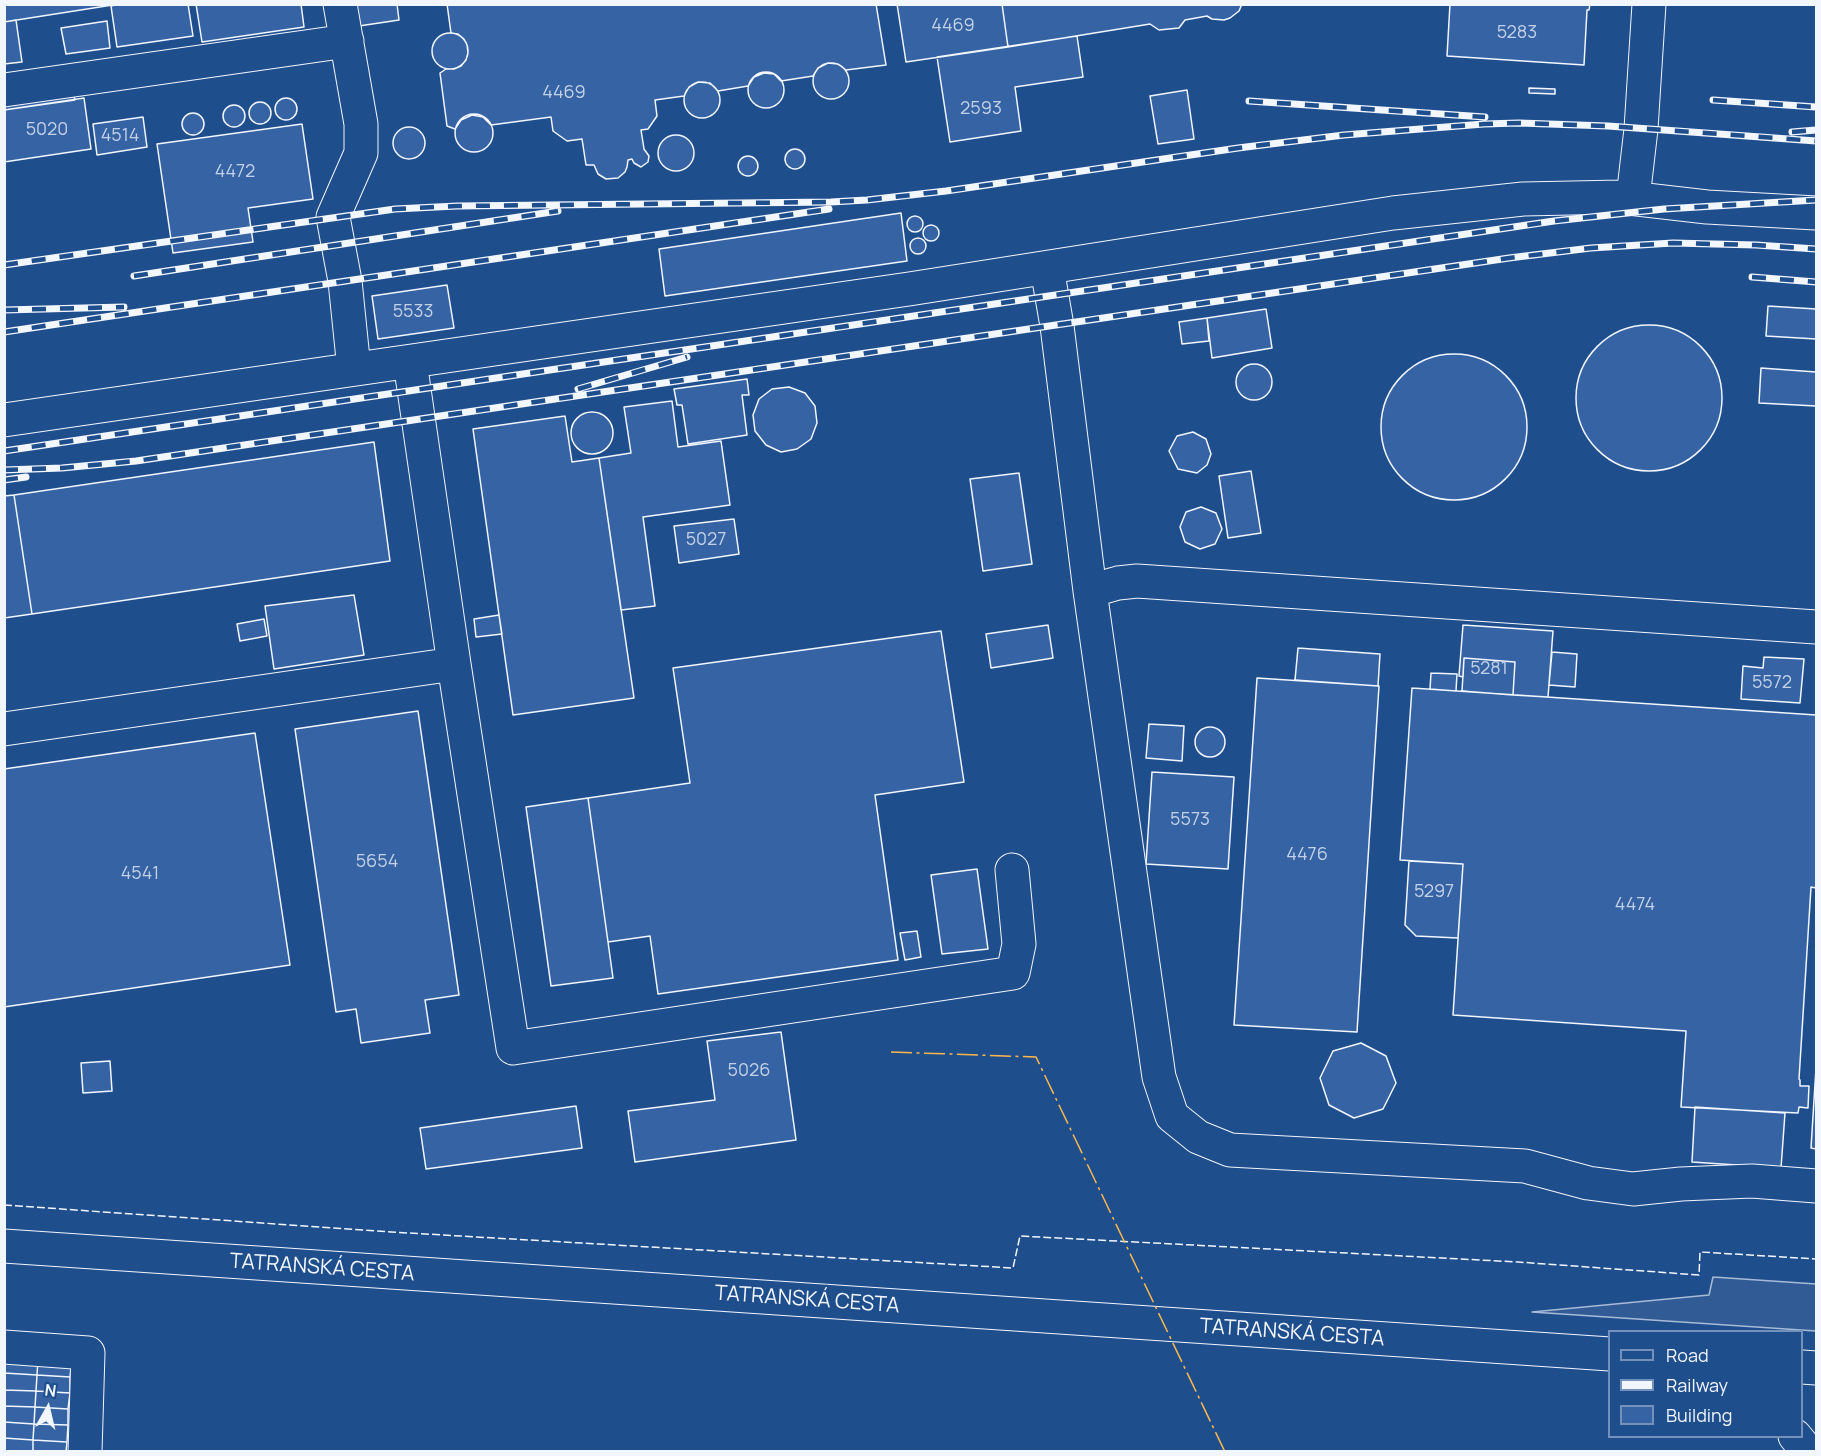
<!DOCTYPE html>
<html>
<head>
<meta charset="utf-8">
<style>
	body { margin:0 }
	#map { position:relative; width:1821px; height:1456px; overflow:hidden; background:#1f4e8c; font-family:Manrope,sans-serif }
	canvas { display:block }
	.frame { position:absolute; inset:0; border:6px solid #f2f6ff; pointer-events:none }
	.legend { position:absolute; left:1608px; top:1330px; width:195px; height:108px; box-sizing:border-box; background:#1f4e8c; border:2px solid #7391ba; margin:0; padding:8px 10px; list-style:none; font-size:18px; color:#f2f6ff }
	.legend li { display:flex; align-items:center; gap:12px; height:30px }
	.legend b { width:30px; border:2px solid #7391ba }
	.north { position:absolute; left:18px; top:1378px; width:60px; height:60px; -webkit-text-stroke:4px #1f4e8c; paint-order:stroke; rotate:8deg; font-size:16px; font-weight:700; line-height:24px; text-align:center; color:#f2f6ff }
	.north::after { content:''; display:block; margin:auto; width:21px; height:27px; background:#f2f6ff; clip-path:polygon(50% 0,100% 100%,50% 72%,0 100%) }
</style>
</head>
<body>
<div id="map">
<canvas width="1821" height="1456"></canvas>
<div class="frame"></div>
<ul class="legend">
<li><b style="height:8px;background:#1f4e8c"></b>Road</li>
<li><b style="height:8px;background:#f2f6ff"></b>Railway</li>
<li><b style="height:16px;background:#3563a3"></b>Building</li>
</ul>
<div class="north">N</div>
</div>
<script>
const c = document.querySelector('canvas').getContext('2d');
c.lineJoin = 'round';
function fill(path, color) { c.fillStyle = color; c.fill(path, 'evenodd'); }
const toPath = rows => new Path2D(rows.map(r => 'M' + r).join(''));
function strokePath(path, color, width, dash) { c.strokeStyle = color; c.lineWidth = width; c.lineCap = dash ? 'butt' : 'round'; c.setLineDash(dash || []); c.stroke(path); }
function drawText(font, color, halo, rows, align = 'center') {
  c.font = font + ' Manrope,sans-serif'; c.lineWidth = 4.5; c.setLineDash([]); c.textBaseline = 'middle'; c.strokeStyle = halo; c.fillStyle = color; for (const [text, x, y, turn = 0] of rows) {
    c.save(); c.translate(x, y); c.rotate((+turn || 0) * Math.PI / 180); c.textAlign = isNaN(turn) ? turn : align; if (halo) c.strokeText(text, 0, 0); c.fillText(text, 0, 0); c.restore();
  }
}
const parking = toPath([
	[1713,1277,1816,1284,1816,1331,1532,1312,1709,1295,1713,1277]
]);
fill(parking, '#305b95');
strokePath(parking, '#a8bbd7', 1.5);
const building = toPath([
	[4,4,119,4,4,22,4,4],
	[119,4,188,4,193,36,117,47,111,6,119,4],
	[196,4,301,4,304,27,202,42,196,4],
	[356,4,397,4,399,20,359,26,356,4],
	[447,4,876,4,886,65,846,70,838,64,828,63,818,68,813,76,781,81,774,74,764,73,754,77,748,86,718,91,710,83,698,82,689,87,684,96,655,100,657,116,648,129,641,130,644,149,649,156,648,162,641,167,634,163,632,159,628,160,627,167,625,172,618,178,606,179,598,174,594,165,586,165,582,139,567,141,553,131,551,117,491,125,483,117,472,115,461,120,455,129,447,126,440,73,446,69,454,69,461,66,466,60,468,53,467,45,464,39,458,34,451,33,447,4],
	[897,4,1002,4,1008,47,906,62,897,4],
	[1002,4,1242,4,1239,11,1230,18,1224,20,1212,19,1207,16,1185,20,1179,28,1159,30,1150,24,1008,47,1002,4],
	[1450,4,1590,4,1589,10,1587,10,1584,65,1447,56,1450,4],
	[16,20,22,62,4,64,4,22,16,20],
	[107,21,110,48,66,54,61,28,107,21],
	'432 51a18 18 0 1 1 36 0a18 18 0 1 1-36 0Z',
	[1077,36,1083,77,1015,87,1021,131,950,142,937,57,1077,36],
	'813 81a18 18 0 1 1 36 0a18 18 0 1 1-36 0Z',
	'748 90a18 18 0 1 1 36 0a18 18 0 1 1-36 0Z',
	'684 100a18 18 0 1 1 36 0a18 18 0 1 1-36 0Z',
	[1529,88,1555,89,1555,94,1529,93,1529,88],
	[1187,90,1194,139,1158,144,1150,96,1187,90],
	[74,96,75,100,4,110,4,106,74,96],
	'275 109a11 11 0 1 1 22 0a11 11 0 1 1-22 0Z',
	[84,98,91,149,4,162,4,110,84,98],
	'249 113a11 11 0 1 1 22 0a11 11 0 1 1-22 0Z',
	'223 116a11 11 0 1 1 22 0a11 11 0 1 1-22 0Z',
	'182 124a11 11 0 1 1 22 0a11 11 0 1 1-22 0Z',
	'455 133a19 19 0 1 1 38 0a19 19 0 1 1-38 0Z',
	[143,117,147,147,97,155,93,124,143,117],
	[302,124,313,199,248,208,253,242,173,253,157,144,302,124],
	'393 143a16 16 0 1 1 32 0a16 16 0 1 1-32 0Z',
	'658 153a18 18 0 1 1 36 0a18 18 0 1 1-36 0Z',
	'785 159a10 10 0 1 1 20 0a10 10 0 1 1-20 0Z',
	'738 166a10 10 0 1 1 20 0a10 10 0 1 1-20 0Z',
	[901,213,907,261,665,296,659,249,901,213],
	'907 224a8 8 0 1 1 16 0a8 8 0 1 1-16 0Z',
	'923 233a8 8 0 1 1 16 0a8 8 0 1 1-16 0Z',
	'910 246a8 8 0 1 1 16 0a8 8 0 1 1-16 0Z',
	[447,285,454,328,378,339,372,296,447,285],
	[1768,306,1816,309,1816,339,1766,336,1768,306],
	[1266,309,1272,348,1212,358,1207,318,1266,309],
	[1207,318,1209,341,1182,344,1179,322,1207,318],
	'1576 398a73 73 0 1 1 146 0a73 73 0 1 1-146 0Z',
	'1381 427a73 73 0 1 1 146 0a73 73 0 1 1-146 0Z',
	'1236 382a18 18 0 1 1 36 0a18 18 0 1 1-36 0Z',
	[1761,368,1816,372,1816,406,1759,403,1761,368],
	[747,379,749,395,742,395,747,435,688,444,682,405,677,405,674,389,747,379],
	[789,387,805,393,815,406,817,423,811,439,797,449,781,452,766,445,755,431,753,415,759,399,772,389,789,387],
	[672,401,678,447,721,441,730,505,643,517,655,606,621,610,599,458,631,453,624,407,672,401],
	'571 433a21 21 0 1 1 42 0a21 21 0 1 1-42 0Z',
	[565,416,572,462,599,458,634,698,513,715,473,429,565,416],
	[1193,432,1206,439,1211,454,1207,465,1197,473,1178,469,1169,451,1177,436,1193,432],
	[374,442,390,561,32,614,14,495,374,442],
	[1251,471,1261,533,1228,538,1219,476,1251,471],
	[1019,473,1032,564,983,571,970,479,1019,473],
	[14,495,32,614,4,618,4,496,14,495],
	[1201,507,1216,513,1222,529,1215,544,1200,549,1185,542,1180,527,1186,512,1201,507],
	[734,519,739,554,679,563,674,526,734,519],
	[354,595,364,655,274,669,265,606,354,595],
	[499,615,502,634,476,637,474,619,499,615],
	[264,619,267,636,240,641,237,624,264,619],
	[1048,625,1053,658,991,668,986,634,1048,625],
	[1463,625,1553,631,1548,697,1513,695,1515,662,1464,658,1463,677,1459,676,1463,625],
	[941,631,964,782,875,795,898,960,658,994,650,936,608,942,588,798,690,783,673,668,941,631],
	[1298,648,1380,654,1378,686,1295,680,1298,648],
	[1552,652,1577,654,1575,687,1549,685,1552,652],
	[1764,657,1804,659,1800,703,1741,699,1743,666,1763,668,1764,657],
	[1464,658,1515,662,1513,695,1462,691,1464,658],
	[1431,673,1457,674,1456,691,1430,689,1431,673],
	[1257,678,1379,686,1357,1032,1234,1025,1257,678],
	[1412,688,1816,715,1816,888,1811,887,1799,1079,1800,1080,1800,1086,1809,1086,1808,1108,1799,1107,1798,1113,1681,1107,1686,1031,1453,1015,1463,864,1400,860,1412,688],
	[418,711,459,995,425,1000,430,1033,361,1043,356,1009,336,1012,295,729,418,711],
	[1149,724,1184,726,1182,761,1146,758,1149,724],
	'1195 742a15 15 0 1 1 30 0a15 15 0 1 1-30 0Z',
	[255,733,290,965,4,1007,4,769,255,733],
	[1152,772,1234,777,1228,869,1146,864,1152,772],
	[588,798,613,978,551,986,526,807,588,798],
	[1409,861,1463,864,1458,938,1416,936,1405,925,1409,861],
	[977,869,988,949,942,954,931,875,977,869],
	[917,931,921,957,905,960,900,933,917,931],
	[781,1032,796,1140,635,1162,628,1111,715,1100,707,1041,781,1032],
	[1361,1043,1386,1056,1396,1083,1383,1109,1354,1118,1329,1105,1320,1078,1333,1051,1361,1043],
	[110,1061,112,1091,83,1093,81,1063,110,1061],
	[1816,1068,1816,1149,1811,1148,1816,1068],
	[576,1106,582,1148,426,1169,420,1128,576,1106],
	[1695,1107,1785,1113,1781,1168,1692,1162,1695,1107],
	[4,1357,38,1359,37,1375,4,1373,4,1357],
	[38,1359,72,1360,70,1377,37,1375,38,1359],
	[4,1373,37,1375,36,1391,4,1390,4,1373],
	[37,1375,70,1377,70,1393,36,1391,37,1375],
	[4,1390,36,1391,35,1407,4,1406,4,1390],
	[36,1391,70,1393,68,1409,35,1407,36,1391],
	[4,1406,35,1407,34,1424,4,1422,4,1406],
	[35,1407,68,1409,68,1425,34,1424,35,1407],
	[4,1422,34,1424,33,1440,4,1438,4,1422],
	[34,1424,68,1425,67,1442,33,1440,34,1424],
	[4,1438,33,1440,33,1452,4,1452,4,1438],
	[33,1440,67,1442,66,1452,33,1452,33,1440]
]);
fill(building, '#3563a3');
strokePath(building, '#f2f6ff', 1.5);
const minor = toPath([
	[340,4,361,124,361,153,333,217,345,281,354,369],
	[4,90,347,41],
	[1633,198,1641,129,1649,4],
	[1047,268,1057,326,1090,591,1159,1077,1172,1116,1198,1137,1230,1150,1525,1166,1588,1183,1633,1189,1681,1184,1752,1181,1816,1186],
	[410,362,454,664],
	[4,420,909,289,1393,213,1523,199,1620,197,1707,207,1816,213],
	[1090,591,1118,583,1137,581,1816,627],
	[4,729,454,664,513,1048,1013,973,1019,944,1012,870],
	[4,1347,88,1353,85,1452],
	[1795,1436,1808,1452]
]);
const major = toPath([
	[4,1246,1610,1354],
	[1802,1367,1816,1368]
]);
strokePath(minor, '#f2f6ff', 35);
strokePath(major, '#f2f6ff', 35);
strokePath(minor, '#1f4e8c', 33);
strokePath(major, '#1f4e8c', 33);
const rail = toPath([
	[1713,100,1816,107],
	[1249,101,1485,117],
	[1792,132,1816,130],
	[4,265,395,209,457,206,831,202,867,200,946,191,1238,148,1344,135,1484,124,1519,123,1608,126,1816,141],
	[134,276,558,211],
	[1752,277,1816,282],
	[4,310,124,307],
	[4,332,829,209],
	[578,389,687,357],
	[4,451,1554,221,1664,209,1816,200],
	[4,470,62,468,136,461,1509,258,1591,248,1673,243,1756,245,1816,249],
	[4,480,26,477]
]);
strokePath(rail, '#f2f6ff', 7);
strokePath(rail, '#1f4e8c', 4.5, [14]);
strokePath(toPath([
	[4,1205,391,1232,1013,1268,1020,1236,1518,1262,1699,1275,1700,1252,1816,1259]
]), '#f2f6ff', 1.5, [8, 3]);
strokePath(toPath([
	[891,1052,1036,1057,1225,1452]
]), '#ffb74d', 1.5, [21, 4.5, 3, 4.5]);
drawText('18px', '#c3d1e8', null, [
	["4469",953,26],
	["5283",1517,33],
	["4469",564,93],
	["2593",981,109],
	["5020",47,130],
	["4514",120,136],
	["4472",235,172],
	["5533",413,312],
	["5027",706,540],
	["5281",1489,669],
	["5572",1772,683],
	["5573",1190,820],
	["4476",1307,855],
	["5654",377,862],
	["4541",140,874],
	["5297",1434,892],
	["4474",1635,905],
	["5026",749,1071]
]);
drawText('21px', '#f2f6ff', '#1f4e8c', [
	["TATRANSKÁ CESTA",322,1268,4],
	["TATRANSKÁ CESTA",807,1300,4],
	["TATRANSKÁ CESTA",1292,1333,4]
]);
</script>
</body>
</html>
